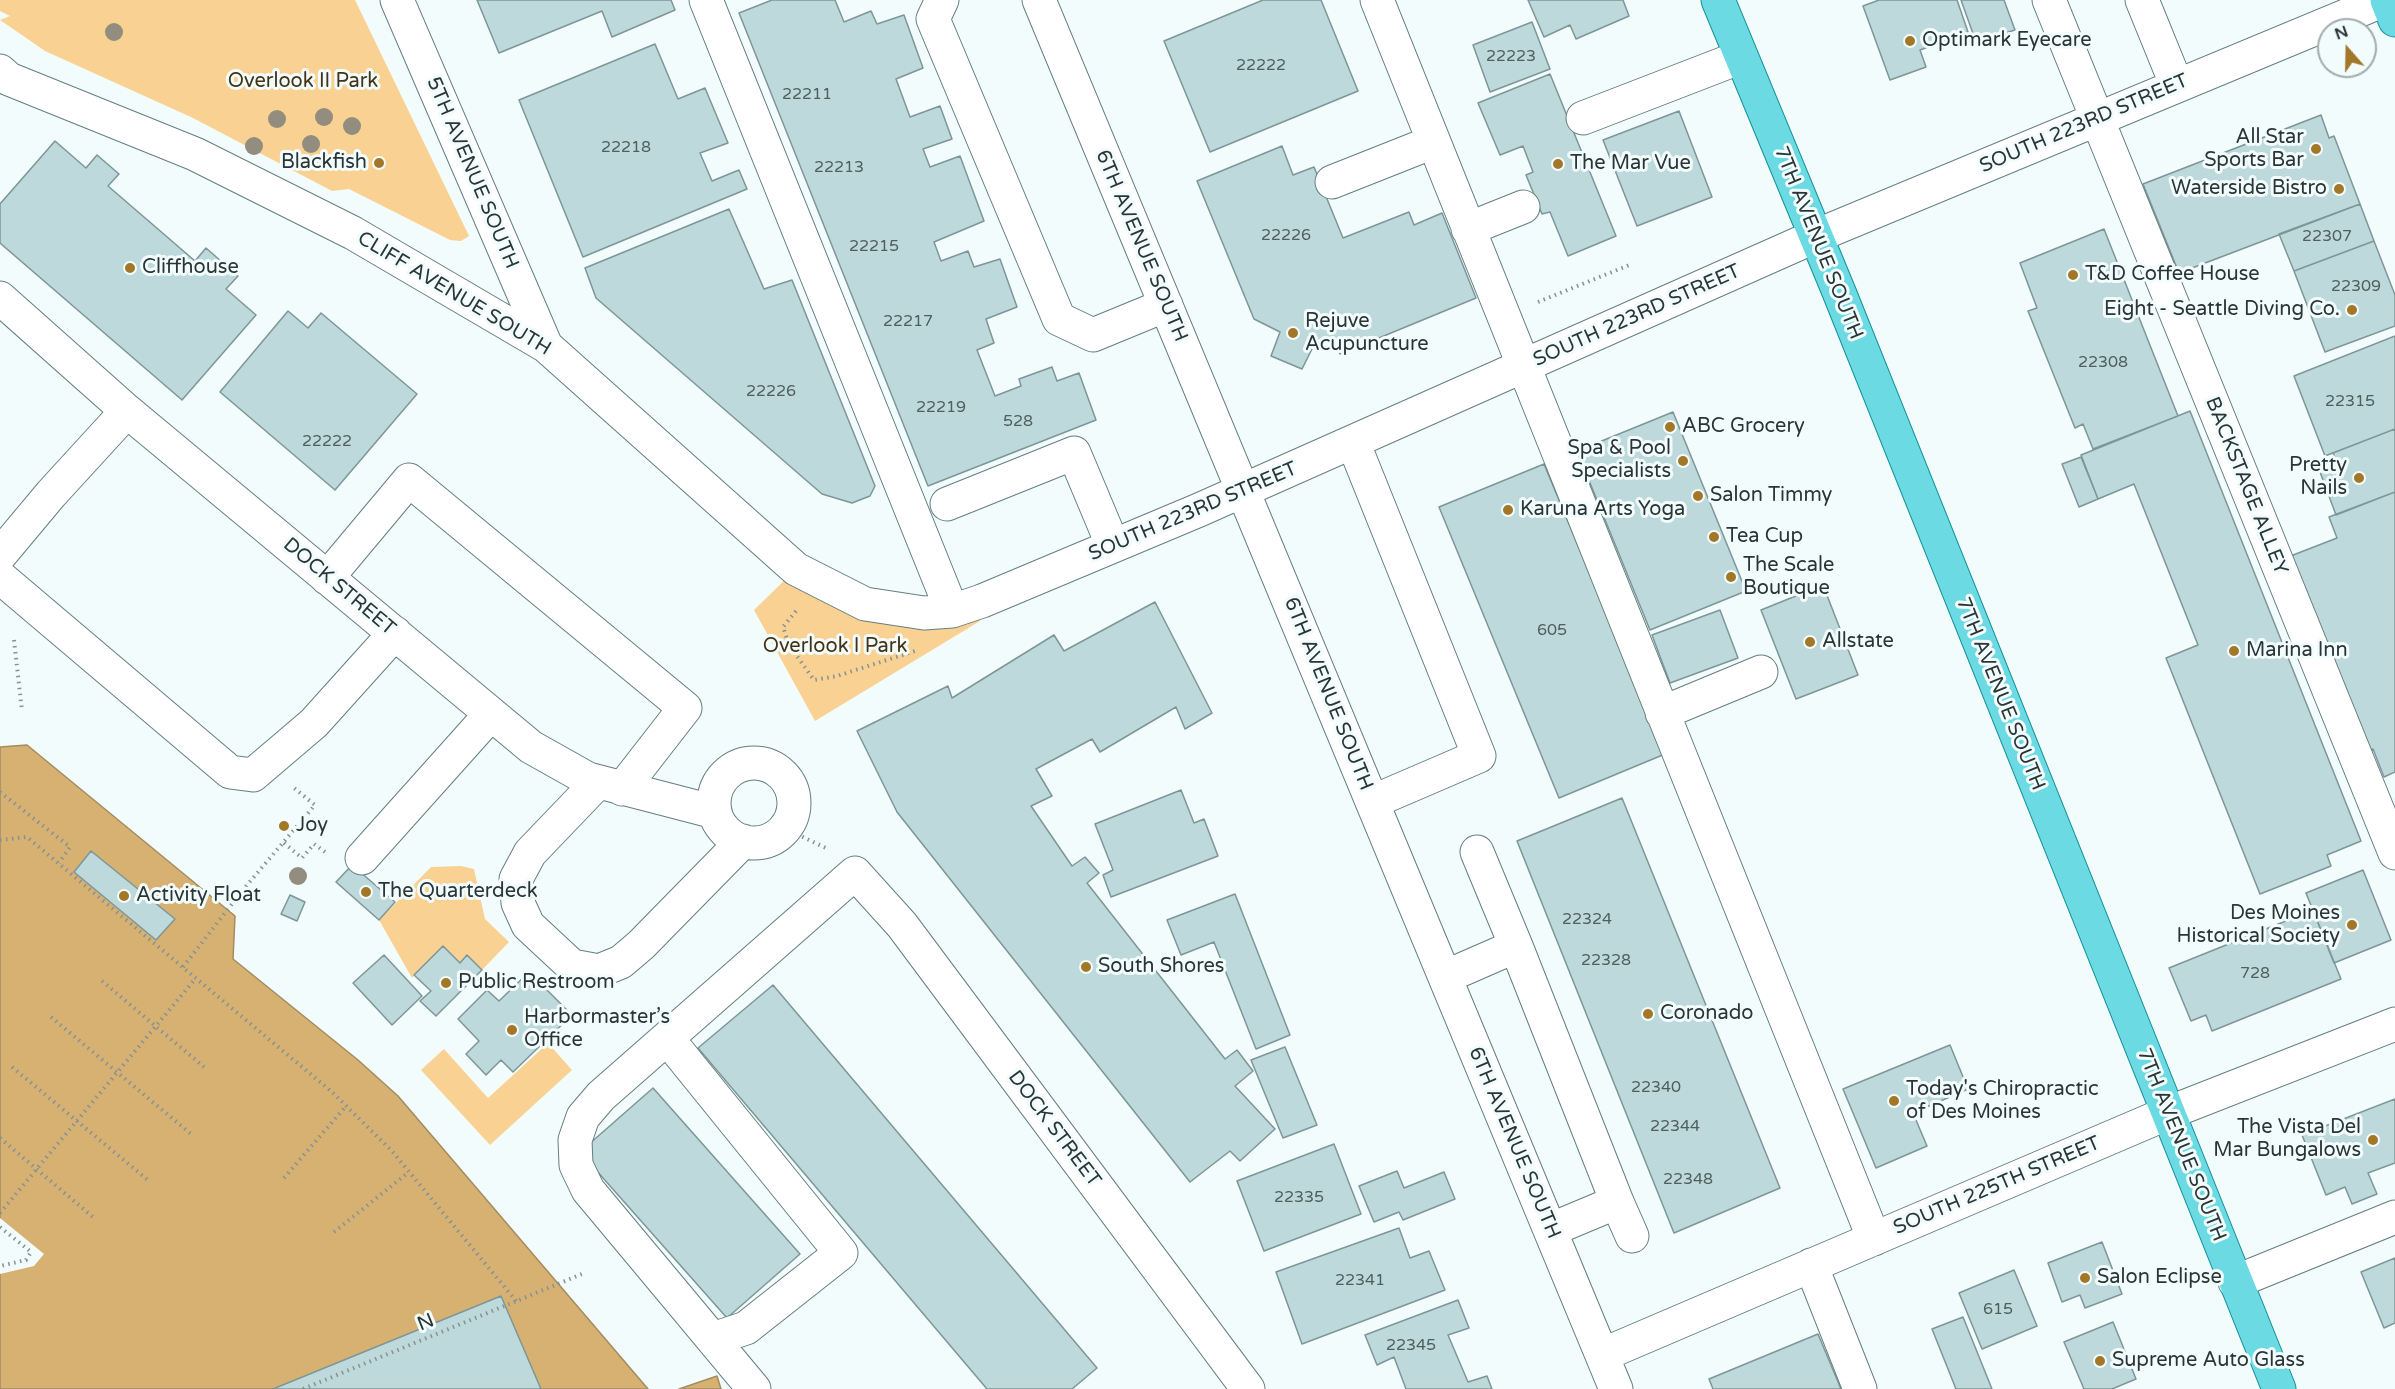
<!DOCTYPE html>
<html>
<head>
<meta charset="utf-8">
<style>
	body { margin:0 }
	#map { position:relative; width:2395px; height:1389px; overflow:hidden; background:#f2fcfd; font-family:"Varela Round",sans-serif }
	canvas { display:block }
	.north { position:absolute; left:2317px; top:18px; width:60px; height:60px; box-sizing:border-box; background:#f2fcfd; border:2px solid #a2acad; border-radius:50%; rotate:340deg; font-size:16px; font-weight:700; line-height:24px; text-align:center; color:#2a3535 }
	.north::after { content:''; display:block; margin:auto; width:21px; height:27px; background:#a27728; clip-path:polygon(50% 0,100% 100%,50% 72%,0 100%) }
</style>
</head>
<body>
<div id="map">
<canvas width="2395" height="1389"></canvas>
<div class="north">N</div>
</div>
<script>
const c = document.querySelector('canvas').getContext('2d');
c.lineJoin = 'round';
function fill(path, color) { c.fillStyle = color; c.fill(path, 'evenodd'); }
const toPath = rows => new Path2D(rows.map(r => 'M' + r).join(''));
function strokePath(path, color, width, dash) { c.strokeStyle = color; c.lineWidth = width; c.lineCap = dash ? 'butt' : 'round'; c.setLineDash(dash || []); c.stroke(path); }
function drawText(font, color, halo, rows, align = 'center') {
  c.font = font + ' "Varela Round",sans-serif'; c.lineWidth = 6; c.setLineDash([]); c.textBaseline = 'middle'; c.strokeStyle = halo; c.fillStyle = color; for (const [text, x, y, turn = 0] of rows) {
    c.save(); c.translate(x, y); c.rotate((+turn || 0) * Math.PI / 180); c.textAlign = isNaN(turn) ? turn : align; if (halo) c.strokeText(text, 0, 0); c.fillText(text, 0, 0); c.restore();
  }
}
fill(toPath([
	[0,0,355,0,469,236,461,241,450,240,349,189,332,191,193,118,45,51,0,20,10,16,0,11],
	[796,569,835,591,982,601,980,621,815,721,754,610],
	[461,866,474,869,485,919,509,942,482,970,467,956,460,963,414,975,412,978,379,920,431,867],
	[548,1043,572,1070,490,1145,421,1070,444,1049,488,1098]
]), '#f9d293');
const water = toPath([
	[27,745,235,916,233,959,358,1060,398,1096,648,1389,0,1389,0,747,27,745],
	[717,1376,721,1389,679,1389,717,1376]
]);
fill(water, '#d7b172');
strokePath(water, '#a38c60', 1.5);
fill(toPath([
	[0,1218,44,1254,34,1266,0,1274]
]), '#f2fcfd');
const building = toPath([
	[477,0,671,0,675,10,612,37,602,11,499,53,477,0],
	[772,0,835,0,844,22,871,11,877,24,904,15,923,68,896,79,910,117,940,106,952,139,923,149,930,167,960,156,984,221,934,242,941,261,968,251,974,267,1000,259,1017,307,986,319,994,343,977,350,995,396,1021,386,1019,379,1052,367,1057,381,1079,373,1096,420,928,486,739,13,772,0],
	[1263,0,1321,0,1358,91,1210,152,1164,41,1263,0],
	[1528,0,1623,0,1629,16,1576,39,1570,25,1544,37,1528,0],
	[1879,0,1957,0,1968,32,1920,50,1926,67,1890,80,1863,6,1879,0],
	[1961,0,2004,0,2015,30,1976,42,1961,0],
	[1532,22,1550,69,1490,92,1473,45,1532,22],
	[655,44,678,99,705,88,728,143,700,153,712,181,739,170,747,189,583,257,519,100,655,44],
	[1550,74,1616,236,1568,256,1550,212,1542,214,1526,175,1533,172,1523,146,1500,155,1478,103,1550,74],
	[1679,111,1712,197,1637,226,1603,140,1679,111],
	[2321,115,2329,138,2334,136,2360,204,2179,273,2143,184,2321,115],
	[55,141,86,168,97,155,119,174,108,186,195,261,206,248,238,276,226,289,256,315,182,400,0,243,0,204,55,141],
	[1282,146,1293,175,1314,167,1343,238,1409,212,1414,225,1442,213,1476,298,1340,354,1334,338,1313,347,1302,369,1271,356,1280,332,1254,319,1197,181,1282,146],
	[2360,204,2374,241,2294,271,2279,234,2360,204],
	[729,209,764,289,792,280,875,486,870,496,852,503,822,494,596,298,585,268,729,209],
	[2104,229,2178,416,2093,449,2083,424,2075,428,2028,311,2037,308,2020,263,2104,229],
	[2374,241,2395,295,2395,326,2325,352,2294,271,2374,241],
	[288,311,308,328,321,313,417,394,335,490,220,392,288,311],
	[2395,336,2395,429,2325,456,2294,376,2395,336],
	[2190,411,2361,841,2327,855,2331,866,2260,894,2166,658,2198,645,2134,484,2098,499,2081,455,2190,411],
	[1673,412,1746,591,1650,630,1577,451,1673,412],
	[2395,429,2395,492,2336,515,2317,464,2335,458,2333,453,2395,429],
	[2081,457,2098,499,2079,507,2062,464,2081,457],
	[1544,464,1665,754,1559,798,1439,507,1544,464],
	[2395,492,2395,772,2384,777,2373,749,2364,753,2288,557,2337,538,2329,517,2395,492],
	[1823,585,1858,675,1796,699,1761,610,1823,585],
	[1155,602,1212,713,1185,729,1176,707,1100,752,1092,739,1036,769,1052,796,1031,806,1072,866,1085,857,1099,873,1087,883,1225,1059,1237,1050,1253,1071,1235,1086,1275,1129,1240,1161,1230,1151,1190,1182,897,812,857,731,948,686,952,698,1054,635,1064,651,1155,602],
	[1720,610,1738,658,1670,683,1652,635,1720,610],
	[1181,790,1194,823,1204,819,1218,856,1111,897,1103,875,1113,870,1095,824,1181,790],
	[1622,798,1780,1188,1674,1233,1517,841,1622,798],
	[91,851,175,919,156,940,74,872,91,851],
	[352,865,395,902,379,920,336,882,352,865],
	[2363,870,2391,940,2334,963,2306,893,2363,870],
	[1235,894,1290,1035,1256,1049,1214,942,1181,955,1167,920,1235,894],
	[290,895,305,902,297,921,281,914,290,895],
	[2313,910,2341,979,2212,1031,2206,1015,2191,1021,2169,968,2313,910],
	[443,946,460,963,467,955,482,970,436,1016,420,1001,431,991,414,975,443,946],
	[384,955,422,996,392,1025,353,983,384,955],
	[529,972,572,1015,513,1072,501,1060,486,1075,466,1054,479,1041,458,1019,487,990,499,1001,529,972],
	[773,985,1097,1368,1072,1389,987,1389,698,1048,773,985],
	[1950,1045,1968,1089,1913,1113,1927,1146,1876,1168,1843,1089,1950,1045],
	[1285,1047,1317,1125,1283,1138,1251,1060,1285,1047],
	[653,1088,800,1254,727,1318,580,1152,653,1088],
	[2395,1099,2395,1163,2368,1173,2377,1194,2352,1204,2345,1187,2326,1195,2302,1135,2395,1099],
	[1334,1144,1361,1214,1264,1251,1237,1181,1334,1144],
	[1397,1171,1404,1188,1444,1172,1455,1199,1403,1220,1399,1212,1374,1222,1359,1186,1397,1171],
	[1399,1228,1410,1258,1429,1251,1445,1290,1302,1344,1276,1272,1399,1228],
	[2102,1242,2122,1294,2085,1308,2080,1295,2062,1302,2048,1263,2102,1242],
	[2395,1258,2395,1323,2384,1328,2361,1272,2395,1258],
	[2014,1270,2037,1326,1982,1349,1959,1293,2014,1270],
	[501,1296,541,1389,273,1389,501,1296],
	[1458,1300,1469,1328,1448,1335,1468,1382,1487,1376,1492,1389,1406,1389,1394,1357,1377,1365,1365,1335,1458,1300],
	[1963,1317,1992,1389,1956,1389,1932,1329,1963,1317],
	[2113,1322,2136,1379,2112,1389,2084,1389,2064,1342,2113,1322],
	[1818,1334,1841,1389,1713,1389,1709,1379,1818,1334]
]);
fill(building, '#bed9db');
strokePath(building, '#7d9698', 1.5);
const minor = toPath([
	[397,0,546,346],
	[706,0,952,611],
	[942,0,933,19,1059,319,1093,335,1166,305],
	[1039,0,1616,1389],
	[1377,0,1874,1239],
	[2049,0,2395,853],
	[2142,0,2177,86],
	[0,71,9,79,195,154,353,233,546,346,796,569,865,604,924,613,952,611,982,601,1199,510,1816,236,2384,0],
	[1583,118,1741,57],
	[1332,182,1433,142],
	[1468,229,1523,207],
	[0,298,127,411,531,747,588,779,715,812],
	[1353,442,1479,756,1372,802],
	[947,504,1074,453,1113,546],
	[0,555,51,494,127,411],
	[0,577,230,772,253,775,314,723,395,633],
	[327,578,409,480,685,708,622,789],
	[1662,713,1761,672],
	'714 803a40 40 0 1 1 80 0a40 40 0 1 1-80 0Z',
	[598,782,530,853,516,879,518,903,528,925,572,966,599,971,621,962,641,945,743,841],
	[1477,852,1516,946],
	[362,858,490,715],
	[1445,977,1516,946,1617,1202,1550,1230],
	[667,1038,841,1253,746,1328,713,1339],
	[1617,1202,1632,1236],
	[1811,1265,1860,1389],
	[2235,1282,2395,1217],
	[1602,1355,2168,1113,2395,1024],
	[754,1389,588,1190,576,1165,575,1140,583,1117,601,1096,855,873,902,925,1248,1389]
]);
const major = toPath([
	[1718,0,1839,292,2279,1389],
	[2387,0,2395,20]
]);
strokePath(minor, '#657e80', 35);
strokePath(major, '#149198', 35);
strokePath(toPath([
	[1538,302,1632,264],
	[796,611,783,627,789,645,814,680,837,676,915,651],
	[14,640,22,711],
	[0,792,70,847,59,863],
	[786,829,828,849],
	[0,840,27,837,332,1092,391,1150,517,1302],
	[284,843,302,858,314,844,325,852],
	[183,967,242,891,315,805,294,788],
	[102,981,204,1067],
	[51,1017,191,1134],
	[12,1067,149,1181],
	[0,1138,94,1218],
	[284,1178,346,1106],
	[0,1213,196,978],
	[0,1227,31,1252,26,1260,0,1266],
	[334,1232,409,1172],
	[303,1389,582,1274]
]), '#879292', 4, [1.5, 4.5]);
strokePath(minor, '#fff', 33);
strokePath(major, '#6bdae2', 33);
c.fillStyle = '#928d7e';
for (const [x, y] of [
	[114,32],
	[324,117],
	[277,119],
	[352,126],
	[311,144],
	[254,146],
	[298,876]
]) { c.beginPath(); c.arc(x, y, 9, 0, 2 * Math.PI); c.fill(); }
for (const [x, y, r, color] of [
	[1910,41,6,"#a27728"],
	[2316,149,6,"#a27728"],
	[379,163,6,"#a27728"],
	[1558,164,6,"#a27728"],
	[2339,189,6,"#a27728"],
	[130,268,6,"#a27728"],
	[2073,275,6,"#a27728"],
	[2352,310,6,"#a27728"],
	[1293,333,6,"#a27728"],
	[1670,427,6,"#a27728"],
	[1683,461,6,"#a27728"],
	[2359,478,6,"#a27728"],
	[1698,496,6,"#a27728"],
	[1508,510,6,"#a27728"],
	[1714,537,6,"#a27728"],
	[1731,577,6,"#a27728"],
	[1810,642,6,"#a27728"],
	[2234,651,6,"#a27728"],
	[284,826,6,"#a27728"],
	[366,892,6,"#a27728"],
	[124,896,6,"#a27728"],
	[2352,925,6,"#a27728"],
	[1086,967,6,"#a27728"],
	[446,983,6,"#a27728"],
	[1648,1014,6,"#a27728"],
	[512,1030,6,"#a27728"],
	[1894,1101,6,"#a27728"],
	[2373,1140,6,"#a27728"],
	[2085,1278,6,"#a27728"],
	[2100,1361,6,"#a27728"]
]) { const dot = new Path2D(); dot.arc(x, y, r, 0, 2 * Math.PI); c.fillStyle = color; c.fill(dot); strokePath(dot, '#f2fcfd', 2); }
drawText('16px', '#4f5e5e', null, [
	["22223",1511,57],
	["22222",1261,66],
	["22211",807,95],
	["22218",626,148],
	["22213",839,168],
	["22226",1286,236],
	["22307",2327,237],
	["22215",874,247],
	["22309",2356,287],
	["22217",908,322],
	["22308",2103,363],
	["22226",771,392],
	["22315",2350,402],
	["22219",941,408],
	["528",1018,422],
	["22222",327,442],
	["605",1552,631],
	["22324",1587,920],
	["22328",1606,961],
	["728",2255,974],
	["22340",1656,1088],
	["22344",1675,1127],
	["22348",1688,1180],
	["22335",1299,1198],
	["22341",1360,1281],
	["615",1998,1310],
	["22345",1411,1346]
]);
drawText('20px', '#2a3535', '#f2fcfd', [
	["Optimark Eyecare",1922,41],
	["All Star",2304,138,"right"],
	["Sports Bar",2304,161,"right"],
	["Blackfish",367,163,"right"],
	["The Mar Vue",1570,164],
	["Waterside Bistro",2327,189,"right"],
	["Cliffhouse",142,268],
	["T&D Coffee House",2085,275],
	["Eight - Seattle Diving Co.",2340,310,"right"],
	["Rejuve",1305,322],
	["Acupuncture",1305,345],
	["ABC Grocery",1682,427],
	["Spa & Pool",1671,449,"right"],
	["Specialists",1671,472,"right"],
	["Pretty",2347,466,"right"],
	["Nails",2347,489,"right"],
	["Salon Timmy",1710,496],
	["Karuna Arts Yoga",1520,510],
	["Tea Cup",1726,537],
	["The Scale",1743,566],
	["Boutique",1743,589],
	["Allstate",1822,642],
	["Marina Inn",2246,651],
	["Joy",296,826],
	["The Quarterdeck",378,892],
	["Activity Float",136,896],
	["Des Moines",2340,914,"right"],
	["Historical Society",2340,937,"right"],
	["South Shores",1098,967],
	["Public Restroom",458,983],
	["Coronado",1660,1014],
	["Harbormaster’s",524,1018],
	["Office",524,1041],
	["Today's Chiropractic",1906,1090],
	["of Des Moines",1906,1113],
	["The Vista Del",2361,1128,"right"],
	["Mar Bungalows",2361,1151,"right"],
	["Salon Eclipse",2097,1278],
	["Supreme Auto Glass",2112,1361]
], 'left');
drawText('20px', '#433316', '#f2fcfd', [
	["Overlook II Park",303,82],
	["Overlook I Park",835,647]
]);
drawText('20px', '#2a3535', '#f2fcfd', [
	["SOUTH 223RD STREET",2084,124,-23],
	["5TH AVENUE SOUTH",472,173,67],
	["7TH AVENUE SOUTH",1818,243,68],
	["6TH AVENUE SOUTH",1141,246,67],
	["CLIFF AVENUE SOUTH",454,294,31],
	["SOUTH 223RD STREET",1637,316,-24],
	["BACKSTAGE ALLEY",2246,486,68],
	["SOUTH 223RD STREET",1193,512,-23],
	["DOCK STREET",339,587,40],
	["6TH AVENUE SOUTH",1328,694,68],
	["7TH AVENUE SOUTH",2000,694,68],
	["DOCK STREET",1054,1129,53],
	["6TH AVENUE SOUTH",1514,1143,67],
	["7TH AVENUE SOUTH",2181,1145,68],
	["SOUTH 225TH STREET",1997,1186,-23],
	["N",426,1323,-22]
]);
</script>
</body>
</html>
